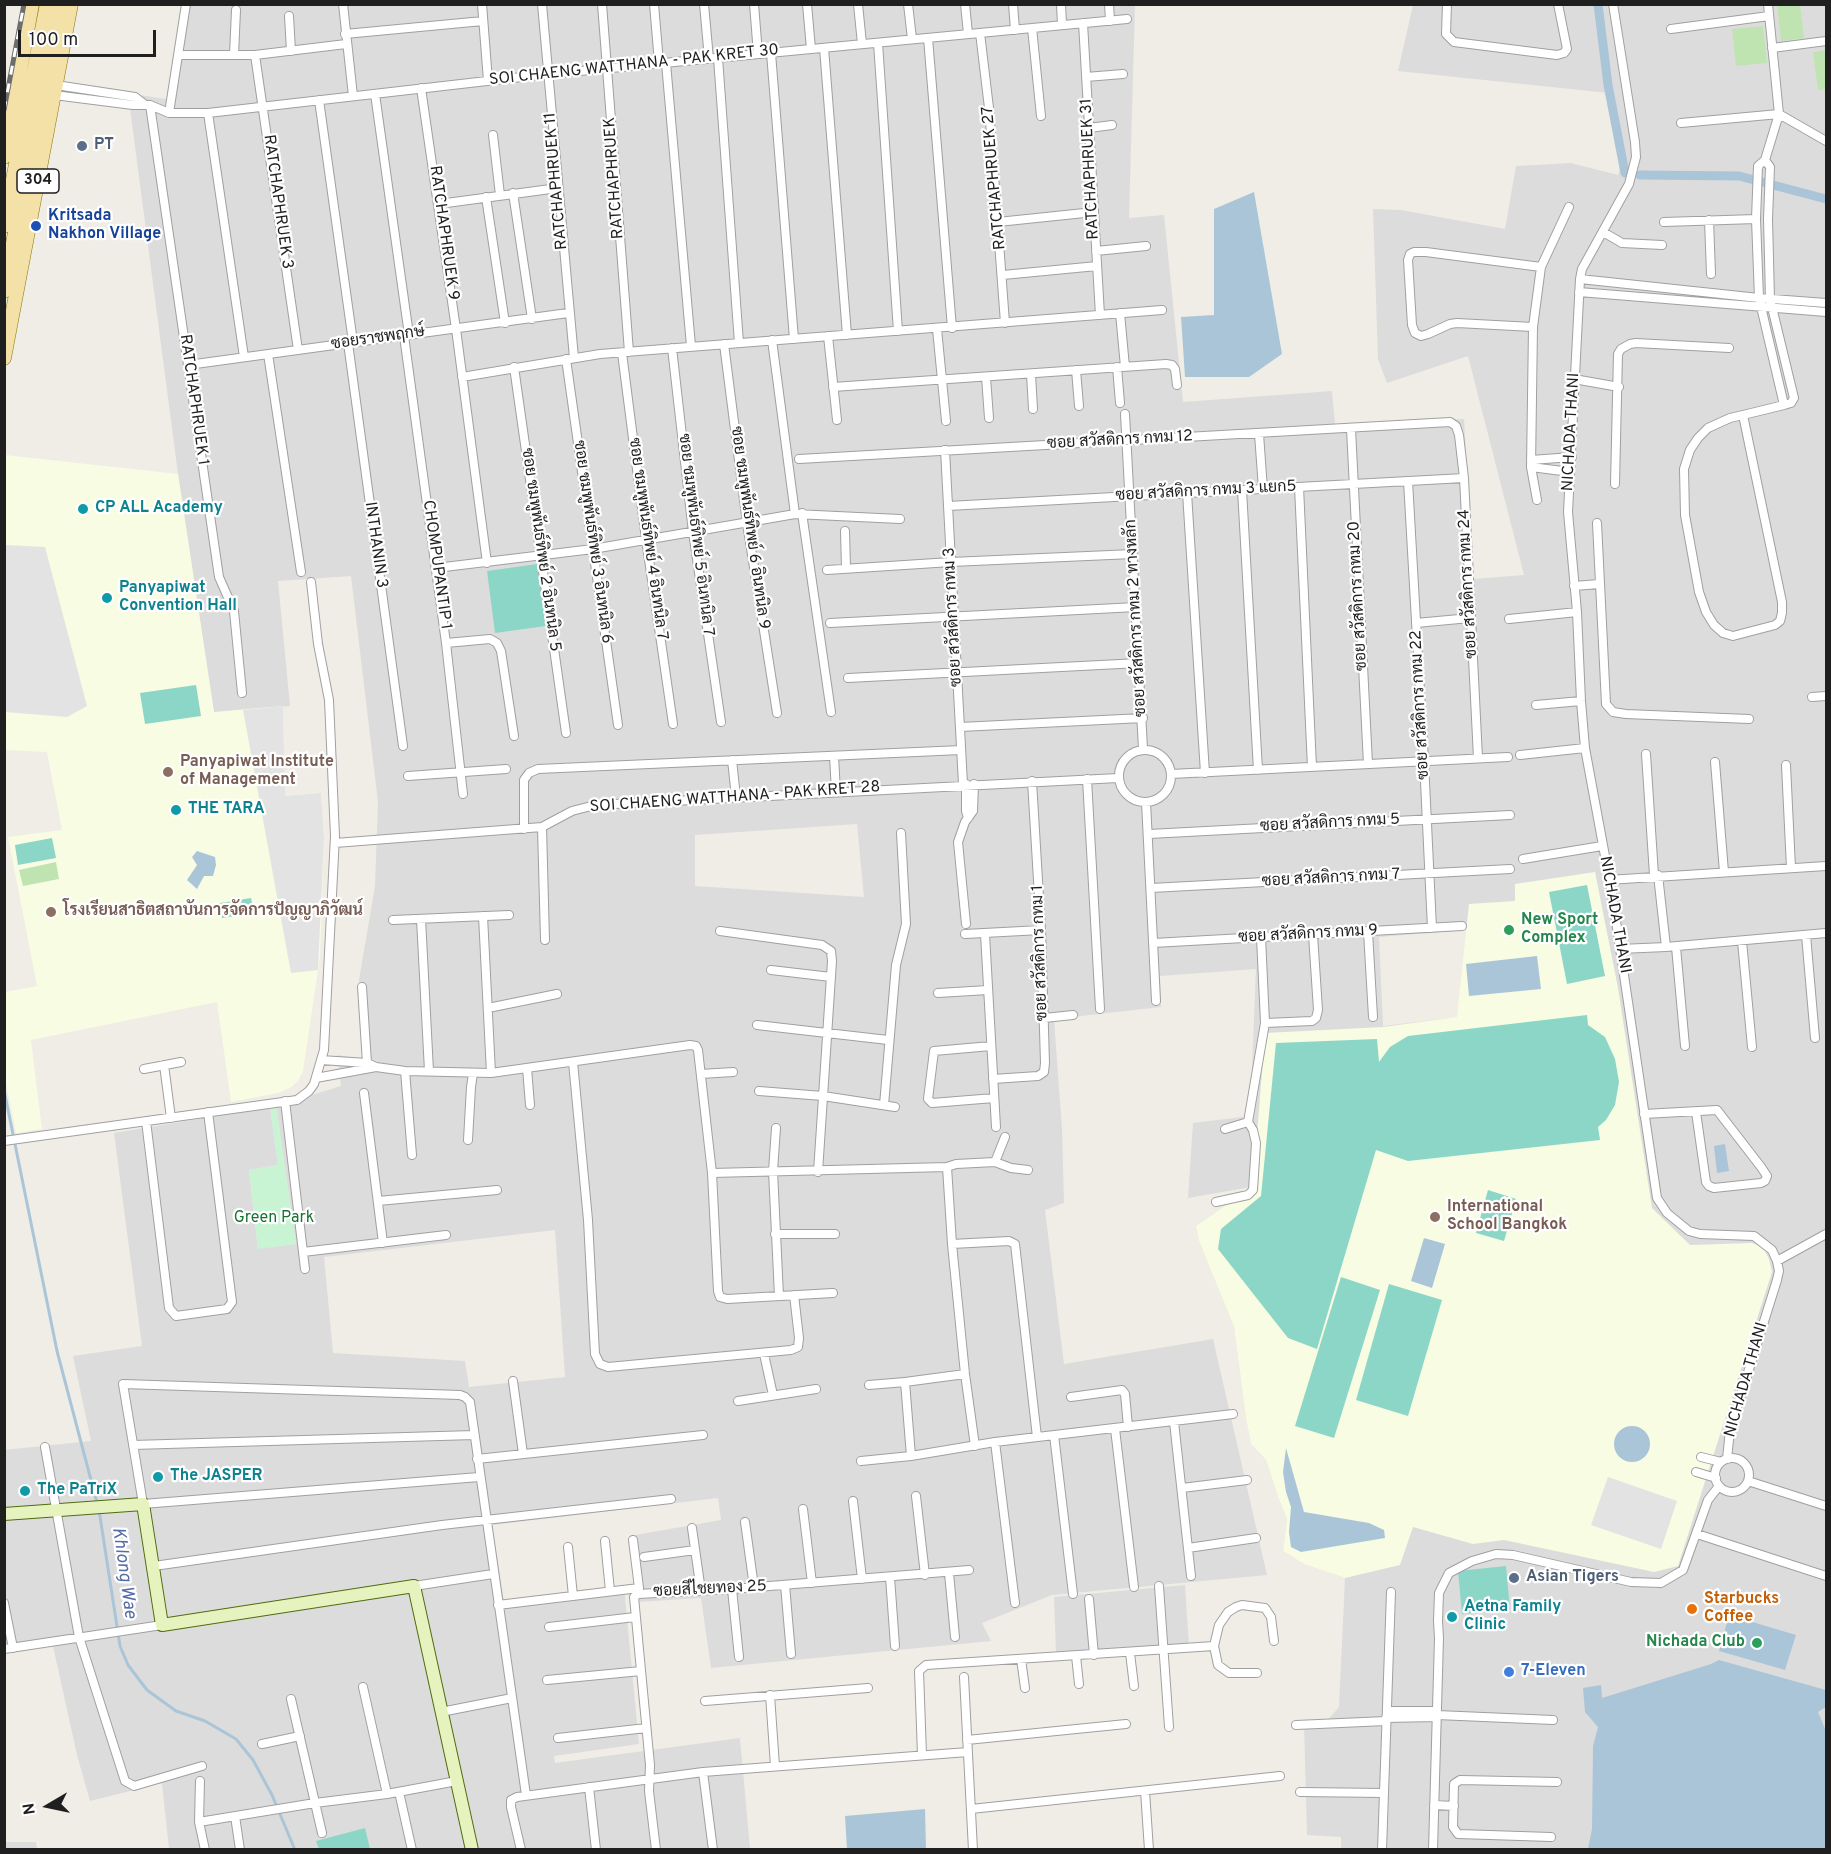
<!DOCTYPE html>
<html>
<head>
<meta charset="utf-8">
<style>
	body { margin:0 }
	#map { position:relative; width:1831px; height:1854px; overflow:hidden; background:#efede6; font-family:Overpass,sans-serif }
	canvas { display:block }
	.frame { position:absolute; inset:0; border:6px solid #1f1f1f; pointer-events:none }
	.north { position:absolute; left:18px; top:1776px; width:60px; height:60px; -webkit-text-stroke:4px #fff; paint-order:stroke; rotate:261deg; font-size:16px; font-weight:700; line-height:24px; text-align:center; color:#1f1f1f }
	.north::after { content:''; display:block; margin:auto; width:21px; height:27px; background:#1f1f1f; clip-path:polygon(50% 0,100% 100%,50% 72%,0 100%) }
	.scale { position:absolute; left:18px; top:30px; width:138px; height:27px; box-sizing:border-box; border:3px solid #1f1f1f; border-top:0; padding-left:8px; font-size:18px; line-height:21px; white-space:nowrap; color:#1f1f1f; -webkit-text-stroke:4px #fff; paint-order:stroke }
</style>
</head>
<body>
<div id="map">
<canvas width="1831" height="1854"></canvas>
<div class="frame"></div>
<div class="north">N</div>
<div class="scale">100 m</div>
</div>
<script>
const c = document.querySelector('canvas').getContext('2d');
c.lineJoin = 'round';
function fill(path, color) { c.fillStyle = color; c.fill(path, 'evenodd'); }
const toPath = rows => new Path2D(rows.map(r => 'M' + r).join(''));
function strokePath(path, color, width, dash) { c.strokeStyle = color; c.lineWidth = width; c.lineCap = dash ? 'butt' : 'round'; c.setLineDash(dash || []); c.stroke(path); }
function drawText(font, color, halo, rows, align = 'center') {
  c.font = font + ' Overpass,Sarabun,sans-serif'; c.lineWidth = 4.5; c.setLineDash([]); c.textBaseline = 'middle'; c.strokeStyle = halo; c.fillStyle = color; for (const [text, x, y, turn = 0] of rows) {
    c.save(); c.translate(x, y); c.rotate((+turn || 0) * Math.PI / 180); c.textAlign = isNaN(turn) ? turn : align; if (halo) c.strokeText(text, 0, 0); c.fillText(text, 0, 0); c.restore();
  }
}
fill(toPath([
	[185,5,1135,5,1129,218,1164,215,1183,402,1332,391,1335,425,1464,419,1473,579,1524,575,1468,356,1387,383,1378,359,1373,209,1401,210,1505,229,1516,166,1571,163,1618,175,1624,156,1609,93,1398,71,1413,5,1826,5,1826,1849,1341,1850,1341,1837,1307,1835,1304,1723,1325,1723,1339,1707,1345,1578,1304,1564,1283,1551,1287,1519,1278,1497,1266,1460,1251,1444,1246,1419,1234,1327,1199,1241,1196,1226,1251,1187,1188,1198,1193,1123,1250,1116,1256,969,1160,976,1161,1007,1054,1019,1062,1129,1064,1203,1045,1210,1064,1364,1213,1339,1267,1575,1052,1595,982,1623,991,1641,711,1668,701,1598,638,1602,630,1536,721,1520,718,1498,492,1525,505,1608,624,1587,639,1744,554,1756,555,1763,740,1738,750,1849,169,1849,162,1783,90,1801,77,1755,53,1646,5,1652,4,1450,91,1441,73,1356,142,1346,114,1133,270,1107,278,1165,249,1170,258,1248,296,1244,276,1106,341,1086,337,1055,365,1059,359,980,375,886,378,802,351,576,278,581,290,706,214,713,178,474,128,93,171,100],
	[857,824,864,897,695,886,695,835],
	[1468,930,1458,1017,1383,1026,1379,937],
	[555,1230,565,1377,469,1387,465,1361,333,1353,324,1257],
	[1185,1585,1189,1646,1056,1653,1054,1597],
	[5,1842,36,1842,37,1849,5,1849]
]), '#dddcdc');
fill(toPath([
	[5,455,178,474,214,712,283,706,285,796,321,793,324,838,320,957,303,1071,298,1081,290,1088,278,1093,231,1102,217,1002,31,1040,42,1129,16,1133,5,1078,5,992,37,986,8,837,62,830,47,752,5,750],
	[1595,872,1618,988,1652,1208,1690,1245,1752,1243,1763,1247,1769,1259,1772,1272,1678,1566,1654,1572,1504,1540,1473,1544,1413,1527,1400,1565,1345,1578,1304,1564,1283,1551,1287,1519,1278,1497,1266,1460,1251,1444,1246,1419,1234,1327,1199,1241,1196,1226,1253,1186,1265,1033,1383,1027,1457,1017,1469,904,1515,901,1515,884]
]), '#f7fce2');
fill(toPath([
	[1777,5,1800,5,1804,38,1781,41],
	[1763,26,1767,63,1736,66,1732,29],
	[1826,50,1826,89,1818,90,1813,52],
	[56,862,59,879,23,886,19,870]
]), '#c0e4b1');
fill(toPath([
	[276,1106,296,1244,258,1249,249,1170,278,1165,270,1107]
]), '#c8f4d4');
fill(toPath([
	[537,564,546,626,495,633,487,571],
	[196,685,201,716,145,724,140,693],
	[52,838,56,858,18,865,15,845],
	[1587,885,1605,976,1567,984,1549,892],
	[251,898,254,913,222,918,220,903],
	[1587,1015,1588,1025,1605,1037,1615,1059,1619,1082,1615,1105,1606,1120,1598,1127,1600,1140,1408,1161,1376,1150,1317,1349,1288,1338,1218,1249,1221,1229,1261,1196,1276,1043,1377,1039,1379,1062,1390,1047,1408,1036],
	[1488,1190,1516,1199,1504,1241,1476,1233],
	[1341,1277,1380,1290,1334,1438,1295,1426],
	[1389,1284,1442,1300,1408,1416,1356,1400],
	[1506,1566,1510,1610,1462,1614,1458,1571],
	[365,1828,370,1849,319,1849,316,1841]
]), '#8cd6c8');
fill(toPath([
	[5,545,45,547,87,706,67,717,5,712],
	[283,706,285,796,321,793,324,838,318,970,291,973,243,710],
	[1608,1477,1677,1501,1661,1549,1591,1525]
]), '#e3e3e3');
fill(toPath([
	[1254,192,1282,354,1249,377,1185,377,1181,317,1214,315,1214,209],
	[197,851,215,857,216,865,213,876,204,876,197,889,187,880,197,865,192,857],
	[1537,956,1541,989,1469,996,1466,964],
	[1725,1144,1729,1171,1717,1173,1714,1146],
	[1424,1238,1445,1244,1432,1288,1411,1281],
	'1614 1444a18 18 0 1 1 36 0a18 18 0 1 1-36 0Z',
	[1286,1448,1304,1512,1369,1523,1384,1530,1385,1538,1301,1552,1291,1547,1289,1532,1291,1507,1286,1492,1283,1472],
	[1729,1615,1796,1635,1785,1670,1719,1651],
	[1719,1660,1826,1690,1826,1707,1818,1712,1826,1731,1826,1849,1588,1849,1592,1829,1593,1746,1598,1727,1585,1712,1583,1688,1601,1685,1602,1698,1711,1664],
	[925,1809,926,1849,847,1849,845,1816]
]), '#abc5d8');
strokePath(toPath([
	[4,1090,57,1351,97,1503],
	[99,1510,120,1646,128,1665,147,1690,176,1711,205,1721,236,1739,253,1760,272,1795,295,1850]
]), '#abc5d8', 3);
strokePath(toPath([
	[1598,4,1608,85,1625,173],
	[1640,175,1739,176,1826,199]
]), '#abc5d8', 9);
const street = toPath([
	[343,4,353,96],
	[482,4,488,81],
	[542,4,574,358],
	[602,4,629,352],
	[654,4,659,63],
	[704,4,709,59],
	[754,4,758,54],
	[807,4,811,49],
	[858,4,862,44],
	[908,4,912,39],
	[965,4,968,34],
	[1013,4,1015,30],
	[1061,4,1062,25],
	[1109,4,1110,21],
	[1447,4,1446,34,1454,42,1557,55,1564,53,1567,49,1558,4],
	[1613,4,1635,142,1636,157,1629,184,1582,269,1580,279,1568,512,1577,612,1581,701,1585,748,1612,894,1657,1198,1667,1213,1689,1231,1700,1234,1754,1236,1772,1250,1777,1261,1779,1271,1777,1280,1730,1430,1727,1459],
	[1768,4,1779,114,1765,160,1758,166,1756,219,1759,298,1784,405],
	[289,16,291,51],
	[1083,23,1100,315],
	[1032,28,1041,116],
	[1671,29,1769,16],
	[980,33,989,108,1005,323],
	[345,34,483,21],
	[928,38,952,328],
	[878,43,898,331],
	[824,48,847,335],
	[1772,48,1826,41],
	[771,53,794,339],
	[179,55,255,55,346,44],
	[234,55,236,10],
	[255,55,298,350],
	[718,58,739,343],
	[666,63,691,346],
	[1086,77,1123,74],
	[56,85,135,97,144,104],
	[421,88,456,329,487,563],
	[375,94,409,335],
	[54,95,133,105,150,105,169,113,208,113,548,74,1127,19],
	[319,100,353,342],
	[150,105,219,577,234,611,242,693],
	[169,113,186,4],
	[208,113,244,357],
	[1681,123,1779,114,1826,141],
	[1089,128,1112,125],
	[493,135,500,195],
	[513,193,532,319],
	[486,197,505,323],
	[439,204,558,188],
	[1709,220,1711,274],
	[998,222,1094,212],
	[1664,222,1756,219],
	[1603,232,1622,243,1662,245],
	[1096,251,1146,246],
	[1003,275,1097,266],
	[1580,279,1759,298,1826,303],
	[1579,292,1826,312],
	[1120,313,1125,367],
	[1533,327,1457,323,1450,324,1428,334,1421,336,1415,333,1412,325,1408,260,1410,254,1414,252,1426,252,1541,267],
	[937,329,946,421],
	[404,336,446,643,463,794],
	[828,336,837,420],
	[772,340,795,514],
	[348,343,403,746],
	[724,344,747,523,777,713],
	[672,348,693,532,721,722],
	[622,353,646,539,673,724],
	[268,354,301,572],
	[566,359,618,725],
	[188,365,568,313],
	[514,367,566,733],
	[1117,367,1120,403],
	[1076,370,1079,406],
	[1031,374,1033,409],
	[462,377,600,354,1162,310],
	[986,377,989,418],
	[1574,379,1619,387],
	[833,387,1166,364,1172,365,1175,369,1177,385],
	[1125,414,1143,749],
	[1743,415,1782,602,1782,613,1780,621,1775,625,1733,636,1723,633,1714,625,1706,612,1699,592,1685,515,1684,469,1690,450,1698,438,1708,428,1730,418,1743,415,1784,405,1791,403,1794,398,1770,299,1768,219,1770,167,1765,160],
	[1351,429,1368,764],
	[1259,434,1263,489],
	[945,450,963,784],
	[799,459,1450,422,1456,426,1459,435,1464,478,1478,758],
	[1531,460,1572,457],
	[1531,467,1570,472],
	[1408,481,1424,761,1432,928],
	[1615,484,1618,354,1621,349,1630,344,1636,343,1729,348],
	[1299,487,1312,767],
	[1242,490,1258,770],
	[1187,493,1205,773],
	[1537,500,1531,467,1533,327,1541,267,1569,207],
	[948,506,1464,478],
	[802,513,831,712],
	[1597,523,1606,704,1613,712,1626,714,1749,719],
	[845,531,846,568],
	[436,568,593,549,795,514,900,519],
	[827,570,951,562,1133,554],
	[1574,586,1599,584],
	[1509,619,1577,612],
	[830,623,1136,607],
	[1416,623,1470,618],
	[446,643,490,639,497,643,501,651,514,736],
	[848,678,1139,663],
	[1812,697,1826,696],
	[1536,705,1581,701],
	[960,727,1143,718],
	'1119 776a26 26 0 1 1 52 0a26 26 0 1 1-52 0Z',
	[1646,754,1654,875],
	[1520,755,1585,748],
	[834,756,836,792],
	[732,760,736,797],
	[1715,762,1724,872],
	[1786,765,1791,868],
	[1171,774,1508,757],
	[408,776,506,769],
	[1087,779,1100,1009],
	[966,784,966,811,968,818],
	[1146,802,1156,1001],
	[542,827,545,940],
	[524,829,524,780,529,773,538,769,961,750],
	[1149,834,1510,815],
	[335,843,542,827,572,811,595,805,1118,778],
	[1523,859,1602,846],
	[1658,875,1666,947],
	[1608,880,1826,866],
	[1151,888,1510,869],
	[483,916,491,1073],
	[421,919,429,1071],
	[393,920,509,915],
	[966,924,958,842,965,822,973,811,974,784],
	[720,931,822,945,831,951,832,961,818,1172],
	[1368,932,1373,1017],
	[965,934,1041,930],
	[985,934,996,1127],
	[1806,935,1815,1038],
	[1742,941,1752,1047],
	[1153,943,1462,926],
	[1676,947,1685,1046],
	[1620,949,1666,947,1826,933],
	[771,970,831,977],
	[362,987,367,1063],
	[938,993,988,990],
	[488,1008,557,994],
	[1044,1018,1073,1015],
	[1265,1023,1312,1021,1316,1018,1318,1010,1313,935],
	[757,1025,888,1040],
	[991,1046,934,1051,928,1099,932,1103,994,1098],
	[321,1060,367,1063,376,1067,405,1071,491,1073,690,1045,696,1046,698,1050,712,1173,718,1291,720,1297,727,1299,833,1293],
	[573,1062,588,1220,595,1354,600,1364,608,1367,791,1350,798,1347,799,1338,794,1295],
	[164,1065,171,1118],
	[527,1068,530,1105],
	[144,1069,181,1062],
	[405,1071,412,1155],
	[701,1074,733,1072],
	[316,1078,376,1067],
	[993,1079,1038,1076,1044,1072,1045,1063,1041,930,1032,781],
	[759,1091,823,1096,895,1107],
	[364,1093,383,1243],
	[285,1101,305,1269],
	[884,1105,896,965,906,924,901,833],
	[1644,1114,1717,1110,1761,1167,1767,1176,1765,1181,1761,1183,1714,1188,1709,1186,1706,1182,1696,1112],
	[146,1121,169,1308,176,1316,227,1309,232,1302,208,1112],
	[776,1128,773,1171,779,1296],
	[1225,1129,1248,1122,1265,1023,1261,937],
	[468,1140,471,1087,473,1073],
	[4,1141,297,1100,309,1091,314,1084,324,1050,335,836,329,700,318,644,311,582],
	[995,1162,1005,1137],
	[947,1167,952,1244,965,1374,975,1446],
	[712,1173,947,1167,956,1164,995,1162,1011,1168,1028,1170],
	[378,1201,497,1190],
	[1216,1202,1248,1195,1253,1190,1256,1143,1253,1130,1248,1122],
	[775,1234,835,1234],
	[952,1244,1009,1241,1015,1244,1037,1437],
	[303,1252,446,1235],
	[1777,1261,1826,1234],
	[764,1354,773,1395],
	[513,1381,523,1454],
	[869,1385,905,1382],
	[1071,1397,1122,1390,1125,1394,1128,1427],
	[738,1401,816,1389],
	[1174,1422,1191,1576],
	[1115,1429,1134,1587],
	[1054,1435,1073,1594],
	[995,1442,1015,1603],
	[133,1445,474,1435],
	[45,1447,79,1637,125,1781,134,1786,202,1766],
	[911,1456,905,1382,965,1374],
	[1701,1457,1721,1462],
	'1715 1475a17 17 0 1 1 34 0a17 17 0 1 1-34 0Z',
	[477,1459,703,1435],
	[861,1461,911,1456,995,1442,1233,1414],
	[1696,1472,1716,1478],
	[479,1477,143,1504,123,1384,460,1395,465,1397,470,1402,526,1795],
	[1748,1481,1826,1506],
	[1182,1488,1247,1480],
	[916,1496,925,1575],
	[853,1501,862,1579],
	[803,1509,812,1583],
	[745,1522,754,1587],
	[692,1528,701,1591],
	[1697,1534,1826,1576],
	[605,1541,610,1591],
	[568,1547,573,1596],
	[1188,1548,1256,1538],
	[644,1557,695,1550],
	[154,1566,442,1525,671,1499],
	[949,1573,955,1637],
	[890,1577,895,1646],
	[785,1585,791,1654],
	[414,1586,493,1574],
	[1159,1586,1169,1727],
	[732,1589,739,1657],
	[1089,1599,1094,1655],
	[4,1603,13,1648],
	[498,1605,639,1588,633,1540],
	[549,1627,635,1617],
	[4,1649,162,1625],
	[1130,1653,1134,1686],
	[1076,1656,1079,1684],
	[1021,1659,1025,1688],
	[1257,1673,1229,1673,1218,1665,1214,1646,1219,1625,1228,1612,1236,1607,1242,1605,1265,1608,1271,1617,1274,1641],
	[964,1677,973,1850],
	[547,1680,641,1671],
	[363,1687,387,1794],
	[770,1695,775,1766],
	[291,1699,322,1833],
	[705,1701,868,1688],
	[1387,1711,1437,1711],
	[441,1712,512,1698],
	[1437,1715,1553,1720],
	[1386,1718,1436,1717],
	[1296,1725,1386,1721],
	[558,1738,646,1728],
	[967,1740,1126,1724],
	[262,1744,300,1736],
	[922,1755,919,1671,926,1665,1214,1646],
	[703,1772,713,1850],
	[200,1781,199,1822,205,1850],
	[589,1787,596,1850],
	[1145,1791,1149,1850],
	[399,1792,412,1850],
	[1300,1792,1384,1793],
	[1434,1805,1454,1806],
	[971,1809,1280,1776],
	[235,1816,240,1850],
	[199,1822,315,1803,387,1794,457,1781],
	[1551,1837,1458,1834,1453,1827,1454,1784,1460,1780,1557,1782],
	[521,1850,511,1807,511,1800,517,1797,703,1772,968,1752],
	[656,1850,649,1791,650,1765,634,1597,638,1594,732,1589,969,1570],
	[1382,1850,1391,1592],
	[1433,1850,1439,1638,1438,1621,1439,1593,1449,1573,1472,1561,1496,1554,1513,1555,1631,1582,1661,1583,1683,1570,1708,1500,1719,1486]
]);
const secondary = toPath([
	[4,1514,143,1504,162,1625,414,1586,472,1850]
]);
const primary = toPath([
	[4,157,32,4],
	[4,226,47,4],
	[4,291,58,4],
	[4,358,71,4]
]);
strokePath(street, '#a0a0a0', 10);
strokePath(secondary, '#506c10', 14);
strokePath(primary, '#8b7a0f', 15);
strokePath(street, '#fff', 8);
strokePath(secondary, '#e6f3bf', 12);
strokePath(primary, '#f3e1a7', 14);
const rail = toPath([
	[4,110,24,4]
]);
strokePath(rail, '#6d6d6d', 5);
strokePath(rail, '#fff', 3, [9]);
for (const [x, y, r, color] of [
	[82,146,6,"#5c6f8a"],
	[36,226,6,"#1a4fb4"],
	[83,509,6,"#0f9aa8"],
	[107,598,6,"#0f9aa8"],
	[168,772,6,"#8d6e63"],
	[176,810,6,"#0f9aa8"],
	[51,912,6,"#8d6e63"],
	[1509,930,6,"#2e9e5b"],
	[1435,1217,6,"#8d6e63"],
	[158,1477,6,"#0f9aa8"],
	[25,1491,6,"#0f9aa8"],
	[1514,1578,6,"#5c6f8a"],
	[1692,1609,6,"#e8710a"],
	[1452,1617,6,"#0f9aa8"],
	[1757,1643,6,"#2e9e5b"],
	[1509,1672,6,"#3f7fe0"]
]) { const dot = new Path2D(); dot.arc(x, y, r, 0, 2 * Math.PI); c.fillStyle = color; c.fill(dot); strokePath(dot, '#fff', 2); }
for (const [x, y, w] of [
	[38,181,42]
]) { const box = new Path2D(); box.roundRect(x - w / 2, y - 12, w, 24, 4.5); c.fillStyle = '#fff'; c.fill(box); strokePath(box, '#1f1f1f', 1.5); }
drawText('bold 15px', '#1f1f1f', null, [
	["304",38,181]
]);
drawText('16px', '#1f1f1f', '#fff', [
	["SOI CHAENG WATTHANA - PAK KRET 30",634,66,-6],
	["RATCHAPHRUEK 31",1091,169,-93],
	["RATCHAPHRUEK",615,178,-94],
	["RATCHAPHRUEK 27",995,178,-95],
	["RATCHAPHRUEK 11",557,181,-95],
	["RATCHAPHRUEK 3",277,202,82],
	["RATCHAPHRUEK 9",443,233,82],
	["ซอยราชพฤกษ์",378,339,-8],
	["RATCHAPHRUEK 1",193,400,82],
	["NICHADA THANI",1572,432,-87],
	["ซอย สวัสดิการ กทม 12",1120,441,-3],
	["ซอย สวัสดิการ กทม 3 แยก5",1206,492,-3],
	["ซอย ชมพูพันธ์ทิพย์ 6 อินทนิล 9",749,528,82],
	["ซอย ชมพูพันธ์ทิพย์ 5 อินทนิล 7",695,535,83],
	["ซอย ชมพูพันธ์ทิพย์ 4 อินทนิล 7",647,539,82],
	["ซอย ชมพูพันธ์ทิพย์ 3 อินทนิล 6",592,542,82],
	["INTHANIN 3",375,545,82],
	["ซอย ชมพูพันธ์ทิพย์ 2 อินทนิล 5",540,550,82],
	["CHOMPUPANTIP 1",436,565,82],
	["ซอย สวัสดิการ กทม 24",1469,584,-93],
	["ซอย สวัสดิการ กทม 20",1359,596,-93],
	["ซอย สวัสดิการ กทม 3",954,617,-93],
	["ซอย สวัสดิการ กทม 2 ทางหลัก",1137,618,-93],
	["ซอย สวัสดิการ กทม 22",1421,705,-93],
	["SOI CHAENG WATTHANA - PAK KRET 28",735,798,-4],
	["ซอย สวัสดิการ กทม 5",1330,824,-3],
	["ซอย สวัสดิการ กทม 7",1331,879,-3],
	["NICHADA THANI",1614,915,80],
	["ซอย สวัสดิการ กทม 9",1308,935,-3],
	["ซอย สวัสดิการ กทม 1",1041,953,-92],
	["NICHADA THANI",1747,1380,-74],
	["ซอยสีไชยทอง 25",710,1590,-3]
]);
drawText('bold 16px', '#4e5e75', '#fff', [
	["PT",94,146],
	["Asian Tigers",1526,1578]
], 'left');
drawText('bold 16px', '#164399', '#fff', [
	["Kritsada",48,217],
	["Nakhon Village",48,235]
], 'left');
drawText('bold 16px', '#0d838f', '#fff', [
	["CP ALL Academy",95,509],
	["Panyapiwat",119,589],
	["Convention Hall",119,607],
	["THE TARA",188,810],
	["The JASPER",170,1477],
	["The PaTriX",37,1491],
	["Aetna Family",1464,1608],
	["Clinic",1464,1626]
], 'left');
drawText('bold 16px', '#785e54', '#fff', [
	["Panyapiwat Institute",180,763],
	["of Management",180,781],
	["โรงเรียนสาธิตสถาบันการจัดการปัญญาภิวัฒน์",63,912],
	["International",1447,1208],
	["School Bangkok",1447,1226]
], 'left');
drawText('bold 16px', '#27864d', '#fff', [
	["New Sport",1521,921],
	["Complex",1521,939],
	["Nichada Club",1745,1643,"right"]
], 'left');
drawText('16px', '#177331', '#fff', [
	["Green Park",274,1219]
]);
drawText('bold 16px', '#c56008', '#fff', [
	["Starbucks",1704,1600],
	["Coffee",1704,1618]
], 'left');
drawText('bold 16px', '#366cbe', '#fff', [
	["7-Eleven",1521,1672]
], 'left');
drawText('italic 18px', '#546da5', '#fff', [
	["Khlong Wae",123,1573,82]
]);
</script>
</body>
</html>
